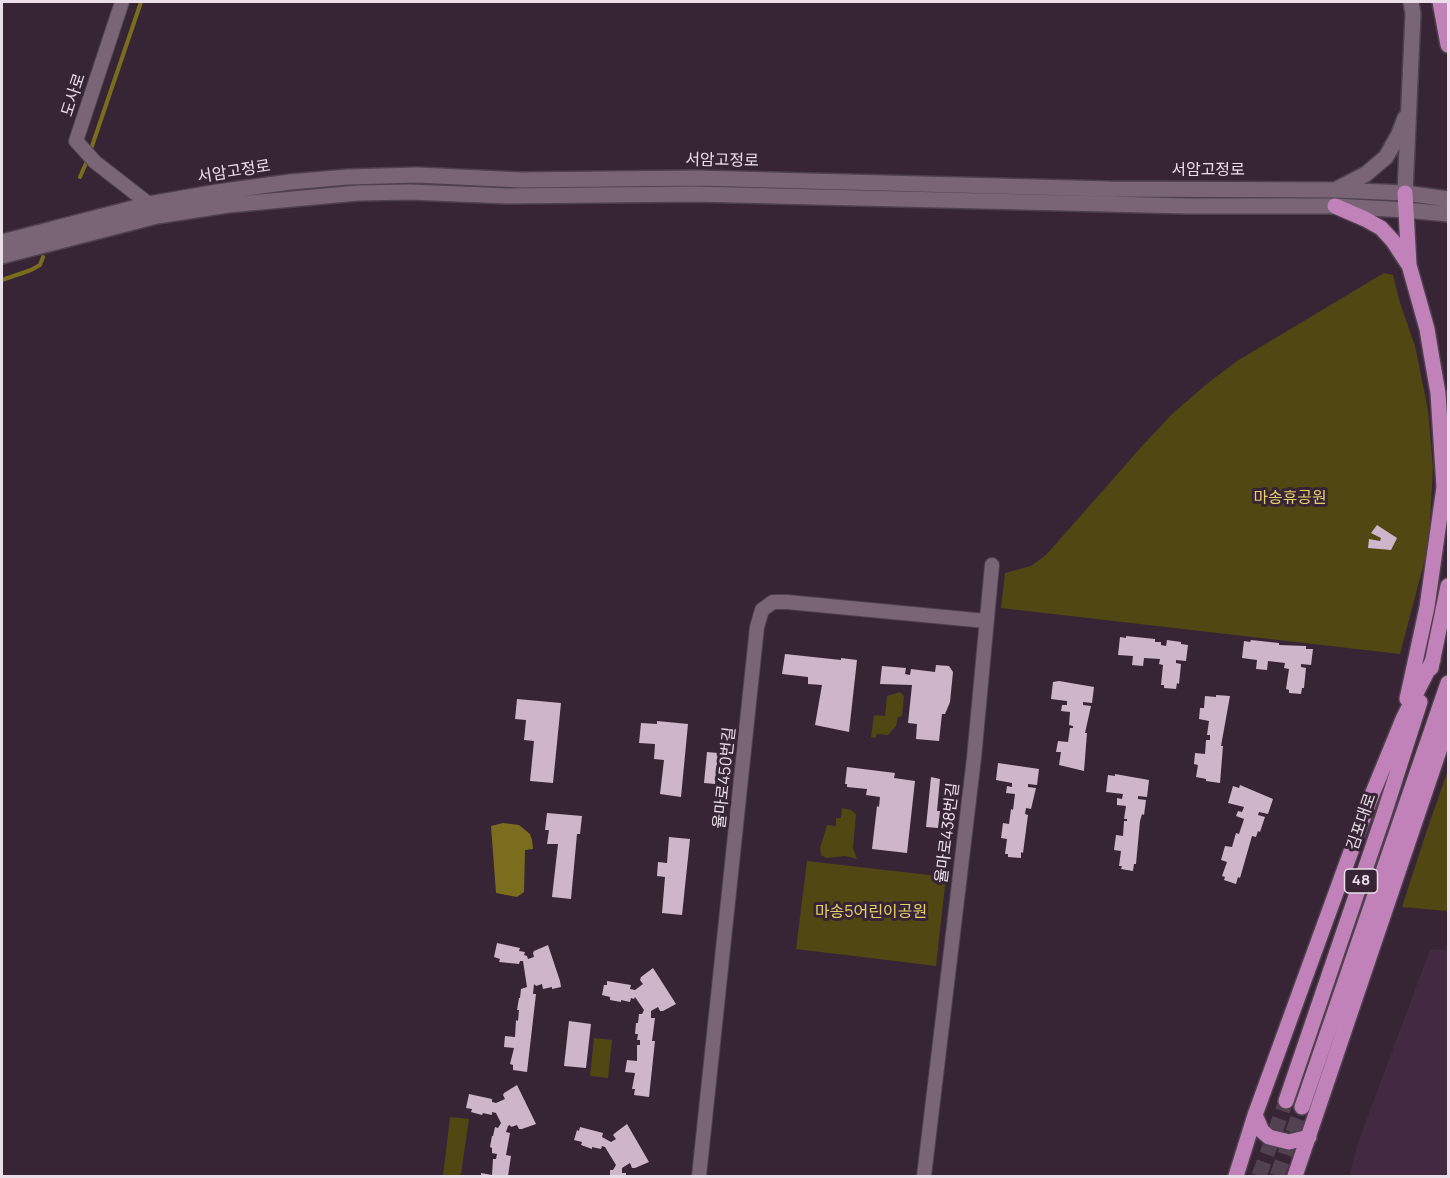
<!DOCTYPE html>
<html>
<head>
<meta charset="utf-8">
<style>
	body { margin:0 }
	#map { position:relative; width:1450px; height:1178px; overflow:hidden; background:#372535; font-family:Manrope,sans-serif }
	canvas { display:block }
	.frame { position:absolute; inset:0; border:3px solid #eadee8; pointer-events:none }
</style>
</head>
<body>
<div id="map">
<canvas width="1450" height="1178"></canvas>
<div class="frame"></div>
</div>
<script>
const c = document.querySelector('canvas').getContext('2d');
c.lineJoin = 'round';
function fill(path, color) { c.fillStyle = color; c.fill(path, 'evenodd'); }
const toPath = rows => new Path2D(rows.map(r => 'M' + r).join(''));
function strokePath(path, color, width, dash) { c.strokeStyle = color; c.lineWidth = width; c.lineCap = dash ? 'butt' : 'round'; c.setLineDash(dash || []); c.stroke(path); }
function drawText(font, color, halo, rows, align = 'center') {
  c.font = font + ' Manrope,"Noto Sans KR",sans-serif'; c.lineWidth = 6; c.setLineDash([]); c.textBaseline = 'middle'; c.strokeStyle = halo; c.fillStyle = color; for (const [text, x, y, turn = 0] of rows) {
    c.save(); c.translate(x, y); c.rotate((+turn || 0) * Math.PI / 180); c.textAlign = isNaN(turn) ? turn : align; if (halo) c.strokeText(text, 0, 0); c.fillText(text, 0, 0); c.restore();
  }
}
fill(toPath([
	[1430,950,1448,950,1448,1176,1349,1176,1358,1143]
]), '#422b40');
fill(toPath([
	[1384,273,1393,275,1400,303,1415,346,1428,410,1433,468,1429,537,1425,559,1400,654,1001,608,1005,573,1031,566,1046,555,1144,444,1172,414,1208,383,1237,361],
	[900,692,904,696,902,716,898,717,896,726,888,735,877,734,875,738,871,737,874,715,885,716,887,696],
	[1448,770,1448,911,1402,907,1426,833],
	[842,808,851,810,856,814,853,848,857,859,845,856,826,858,821,855,820,848,827,825,836,826,836,818,841,818],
	[807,861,946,877,936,966,796,949],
	[594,1038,612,1040,608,1078,590,1076],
	[450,1117,469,1119,461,1174,457,1176,443,1176]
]), '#514713');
fill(toPath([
	[503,823,519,825,530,834,532,840,533,849,525,850,524,892,517,897,496,893,491,826]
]), '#7a6d1e');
strokePath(toPath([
	[91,149,141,2],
	[80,177,87,161],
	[2,280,31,270,40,265,43,257]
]), '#7a6d1e', 4);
fill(toPath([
	[1377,525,1397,538,1391,550,1368,548,1369,539,1380,541,1381,538,1371,533],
	[1126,636,1155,639,1155,642,1161,642,1161,645,1166,646,1167,640,1181,642,1181,644,1188,645,1186,661,1176,660,1176,663,1181,664,1179,684,1177,683,1176,689,1164,688,1164,685,1161,685,1163,665,1159,664,1160,659,1144,658,1143,666,1132,665,1133,656,1118,655,1120,637,1126,638],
	[1251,640,1279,643,1279,645,1306,646,1306,649,1313,649,1311,665,1301,664,1301,667,1306,668,1304,688,1302,688,1301,694,1289,693,1289,690,1286,689,1289,669,1284,668,1285,663,1268,661,1267,670,1256,669,1257,660,1242,658,1244,641,1250,642],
	[785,654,841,660,841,658,857,660,849,732,815,725,822,685,808,684,808,677,782,674],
	[936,665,949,666,953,672,950,702,945,714,942,714,939,741,916,739,917,724,908,723,912,685,880,684,882,666,906,668,905,674,910,675,911,669,935,672],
	[1059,681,1094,687,1092,703,1083,702,1083,705,1091,706,1085,733,1087,733,1084,771,1059,765,1061,752,1056,752,1058,741,1068,742,1070,728,1073,728,1073,726,1069,725,1070,712,1061,711,1062,705,1067,705,1067,701,1051,699,1053,682],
	[1216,695,1230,696,1221,746,1223,746,1220,783,1206,781,1206,779,1196,777,1198,765,1194,764,1195,753,1205,754,1206,740,1210,740,1210,735,1207,735,1209,721,1199,719,1200,708,1204,708,1205,696,1216,697],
	[517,699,561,703,553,783,530,781,534,741,524,740,526,720,515,719],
	[657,721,688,724,681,797,660,794,664,760,654,759,655,744,639,743,641,723,657,724],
	[707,752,718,753,715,784,704,783],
	[998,763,1039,769,1037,785,1028,784,1028,787,1036,788,1031,809,1026,808,1025,814,1028,815,1023,853,1021,852,1021,858,1008,857,1008,854,1005,854,1007,839,1001,838,1003,823,1009,824,1011,809,1013,810,1015,794,1006,793,1007,786,1012,787,1012,783,996,780],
	[847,767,895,773,894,778,915,781,907,853,872,849,877,806,879,807,880,797,866,795,867,789,847,787,847,784,845,784],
	[1115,774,1149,780,1147,797,1138,796,1138,799,1146,800,1144,815,1142,814,1140,821,1136,864,1134,864,1133,871,1121,869,1122,866,1119,866,1121,851,1114,850,1116,835,1123,836,1124,821,1127,821,1127,819,1124,819,1126,806,1117,805,1117,798,1122,799,1123,794,1106,792,1108,775,1115,776],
	[931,777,940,779,937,811,940,811,938,828,926,827],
	[1240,785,1273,799,1268,814,1259,812,1258,815,1265,817,1260,832,1258,831,1256,837,1252,836,1240,878,1238,877,1236,884,1224,880,1225,877,1222,876,1227,862,1221,860,1225,846,1232,847,1236,833,1239,834,1244,819,1236,816,1238,811,1242,812,1244,807,1228,803,1233,786,1239,788],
	[547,813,582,816,580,834,577,834,571,899,552,897,558,844,547,844,549,830,545,830],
	[669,837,690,839,682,915,662,913,665,877,657,876,658,862,667,863],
	[497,943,520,948,519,951,525,952,524,955,527,956,528,959,534,957,533,953,534,951,548,945,560,981,561,987,552,989,552,987,543,989,542,984,536,986,534,984,533,994,536,994,527,1072,513,1070,513,1065,510,1064,514,1048,504,1047,505,1036,515,1037,516,1020,518,1021,519,1010,517,1010,519,998,520,998,521,989,527,987,523,961,520,961,519,964,499,962,500,959,494,957],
	[653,968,676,1004,663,1011,660,1011,658,1007,651,1011,651,1018,655,1018,652,1041,655,1041,649,1097,634,1095,635,1089,632,1089,635,1073,625,1072,627,1060,637,1061,637,1045,640,1045,640,1040,637,1040,638,1034,635,1034,636,1023,638,1023,639,1014,642,1014,644,1010,635,997,634,999,631,998,630,1002,621,1000,621,1002,610,1000,610,997,602,995,604,985,607,985,607,981,631,985,630,989,635,990,643,984,640,980,641,977],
	[569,1021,591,1024,586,1068,564,1066],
	[517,1085,536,1124,522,1129,519,1129,517,1125,511,1127,510,1125,508,1126,506,1132,510,1133,506,1155,511,1156,508,1176,481,1176,481,1173,492,1175,493,1159,496,1159,497,1154,492,1153,492,1148,490,1147,492,1136,493,1136,495,1127,498,1128,501,1123,496,1113,492,1112,492,1115,483,1113,482,1115,471,1112,472,1109,466,1108,469,1094,492,1099,492,1102,496,1103,505,1099,503,1095,504,1093],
	[627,1124,649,1162,635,1168,632,1168,630,1163,622,1168,622,1173,626,1173,626,1176,610,1176,610,1170,613,1170,616,1165,605,1147,602,1146,601,1149,592,1147,592,1149,581,1145,582,1142,574,1140,577,1130,579,1131,580,1127,603,1133,602,1137,611,1142,616,1139,613,1135,615,1133]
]), '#cdb6c9');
strokePath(toPath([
	[1259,1176,1286,1101],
	[1277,1176,1302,1107]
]), '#524150', 15, [15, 8]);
const minor = toPath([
	[122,2,76,141,95,162,149,204],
	[699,1176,757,627,762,610,773,602,787,602,986,621],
	[924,1176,974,758,992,565]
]);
const secondary = toPath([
	[1337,189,1366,174,1386,157,1399,134,1405,118],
	[1405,193,1413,14,1411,2],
	[2,242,149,204,217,192,290,182,348,177,417,175,521,180,696,178,1109,189,1335,190,1405,193,1448,199],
	[2,256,157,216,228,205,358,193,410,192,508,196,694,194,1188,206,1335,206,1406,210,1448,214]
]);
const primary = toPath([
	[1440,2,1448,45],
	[1405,193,1409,265,1427,329,1432,359,1438,393,1444,487,1427,607,1407,699],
	[1335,206,1365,219,1381,228,1393,241,1408,264],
	[1431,668,1448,586],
	[1286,1101,1384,814,1420,702],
	[1302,1107,1448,683],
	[1255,1115,1262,1131,1269,1137,1289,1142,1309,1137],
	[1236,1176,1255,1115,1369,802,1403,719,1433,660],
	[1295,1176,1442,742,1448,703]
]);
strokePath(minor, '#4f404d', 16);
strokePath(secondary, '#4f404d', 18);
strokePath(primary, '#4f404d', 18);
strokePath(minor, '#796576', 14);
strokePath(secondary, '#796576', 15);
strokePath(primary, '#c082b9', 15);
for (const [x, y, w] of [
	[1361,881,33]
]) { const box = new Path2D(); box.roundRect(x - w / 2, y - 12, w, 24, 4.5); c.fillStyle = '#372535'; c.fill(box); strokePath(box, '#eadee8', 1.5); }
drawText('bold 15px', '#eadee8', null, [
	["48",1361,881]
]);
drawText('16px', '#eadee8', '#372535', [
	["도사로",74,95,-72],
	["서암고정로",722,161,1],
	["서암고정로",1208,171],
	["서암고정로",234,172,-9],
	["율마로450번길",725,778,-84],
	["김포대로",1362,822,-71],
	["율마로438번길",948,833,-83]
]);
drawText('16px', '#e4d169', '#372535', [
	["마송휴공원",1290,499],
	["마송5어린이공원",871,913]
]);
</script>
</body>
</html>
